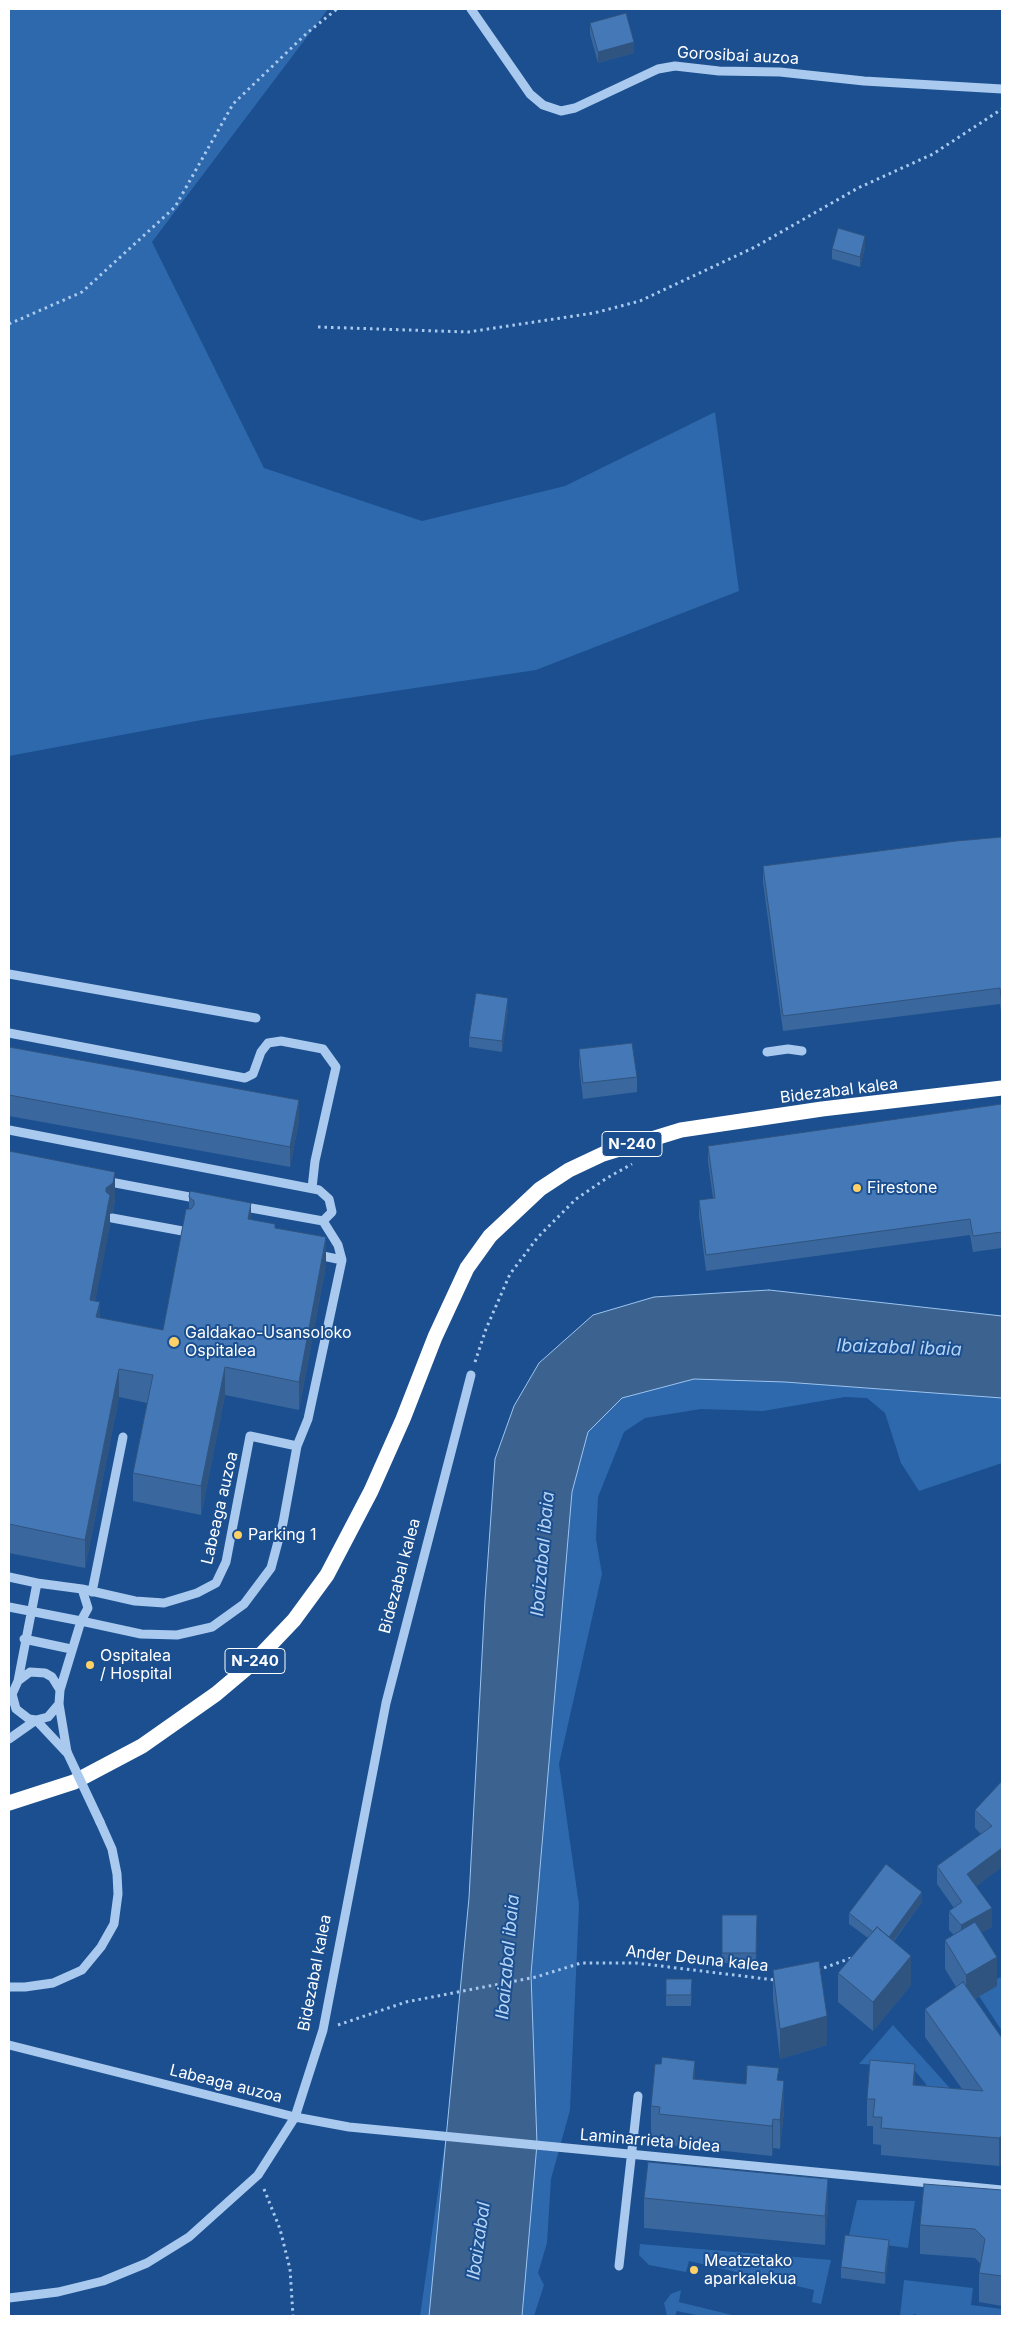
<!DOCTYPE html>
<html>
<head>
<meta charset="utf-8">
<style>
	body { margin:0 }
	#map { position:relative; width:1011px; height:2325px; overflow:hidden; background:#1b4f8f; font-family:Inter,sans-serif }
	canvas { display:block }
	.frame { position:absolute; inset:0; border:10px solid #fff; pointer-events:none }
</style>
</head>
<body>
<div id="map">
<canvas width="1011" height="2325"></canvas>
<div class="frame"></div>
</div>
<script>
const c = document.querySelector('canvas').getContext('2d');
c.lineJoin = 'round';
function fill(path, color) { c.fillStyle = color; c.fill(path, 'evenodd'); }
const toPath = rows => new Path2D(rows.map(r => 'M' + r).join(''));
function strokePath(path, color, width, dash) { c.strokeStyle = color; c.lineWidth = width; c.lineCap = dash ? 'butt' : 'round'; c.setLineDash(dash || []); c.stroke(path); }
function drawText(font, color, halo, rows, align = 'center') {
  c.font = font + ' Inter,sans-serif'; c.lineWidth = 4; c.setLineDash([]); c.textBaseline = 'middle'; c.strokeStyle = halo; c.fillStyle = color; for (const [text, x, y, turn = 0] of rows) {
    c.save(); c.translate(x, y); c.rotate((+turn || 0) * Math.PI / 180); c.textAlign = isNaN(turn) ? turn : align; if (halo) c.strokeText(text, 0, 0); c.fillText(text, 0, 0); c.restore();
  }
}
fill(toPath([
	[9,9,328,9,152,242,264,468,422,521,565,486,715,412,739,591,536,670,207,719,9,756],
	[1002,1348,1002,1463,919,1491,901,1463,885,1413,867,1398,845,1397,763,1411,701,1409,645,1418,624,1432,598,1497,596,1539,602,1574,559,1764,579,1905,570,2110,551,2179,547,2243,538,2273,544,2285,534,2316,420,2316,493,1810,541,1376],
	[1000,1977,1002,1980,1002,2031,977,1993],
	[893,2025,958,2097,924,2100,926,2084,911,2066,859,2064],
	[857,2200,915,2201,908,2248,848,2240],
	[640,2244,831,2260,821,2304,812,2302,814,2290,689,2261,686,2272,649,2265,639,2255],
	[904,2280,973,2288,971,2305,1002,2309,1002,2316,922,2316,913,2314,913,2316,900,2316],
	[681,2290,679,2302,736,2316,701,2316,677,2311,675,2316,667,2316,664,2303,671,2294]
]), '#2e69ad');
const water = toPath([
	[769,1290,1002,1316,1002,1398,785,1382,694,1379,622,1398,588,1432,572,1492,531,1974,537,2144,522,2316,429,2316,469,1898,485,1600,495,1459,514,1406,539,1363,593,1315,654,1297,769,1290]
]);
fill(water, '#3c6290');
strokePath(water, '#9cc4f0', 1);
strokePath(toPath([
	[9,324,82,292,175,207,233,104,307,33,337,9],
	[318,327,468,332,594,313,640,301,755,247,858,188,933,154,1002,109],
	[475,1362,486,1329,510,1274,538,1237,576,1199,607,1178,632,1164],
	[818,1970,854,1957],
	[338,2025,406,2002,536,1977,581,1963,636,1963,775,1980],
	[264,2189,280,2229,290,2269,293,2316]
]), '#a9c9ee', 3, [2.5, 4]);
strokePath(toPath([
	[471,9,530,94,543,105,561,111,575,108,658,69,675,66,719,71,780,72,864,81,1002,89],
	[9,974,256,1018],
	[9,1033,245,1078,253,1074,261,1052,268,1043,281,1041,323,1049,336,1067,315,1161,312,1188],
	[767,1052,788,1049,802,1051],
	[9,1130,319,1190,329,1199,332,1212,323,1221],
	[105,1181,200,1199],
	[240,1206,323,1221,338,1245,342,1260,308,1419,297,1446],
	[112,1218,188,1232],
	[323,1256,342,1260],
	[9,1577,37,1583,18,1681],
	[37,1583,82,1589,135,1601,164,1603,197,1593,216,1583,226,1562,250,1436,297,1446,283,1523,271,1568,244,1604,212,1627,177,1635,141,1634,81,1621,88,1608,82,1589],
	[92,1592,123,1437],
	[9,1607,81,1621,60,1690,59,1704,67,1752],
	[24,1639,71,1649],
	[12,1694,16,1709,29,1719,36,1720,48,1717,59,1704],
	[9,1701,18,1681,30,1672,45,1673,52,1677,60,1690],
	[36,1720,66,1752],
	[9,1739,36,1720],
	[9,1987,25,1987,53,1983,82,1970,101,1947,114,1924,118,1894,117,1874,112,1849,100,1822],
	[9,2045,295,2117,349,2127,1002,2190],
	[619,2266,638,2096],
	[9,2298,58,2292,103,2281,147,2263,189,2237,258,2175,295,2117,323,2030,386,1703,471,1375]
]), '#a9c9ee', 9);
strokePath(toPath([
	[9,1803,74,1782,142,1746,216,1694,254,1662,294,1620,327,1575,371,1491,403,1419,435,1337,467,1268,490,1236,540,1189,569,1170,603,1154,681,1130,822,1109,1002,1088]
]), '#fff', 15);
strokePath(toPath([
	[67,1752,100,1822]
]), '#a9c9ee', 9);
fill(toPath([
	[590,23,634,53,598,63,590,34],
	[865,247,860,267,832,259,832,249],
	[1002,837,1002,1021,1000,1004,783,1031,763,882,763,866],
	[508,1009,502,1052,469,1047,469,1037],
	[9,1047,299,1121,290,1167,9,1116],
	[579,1049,637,1077,637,1092,583,1099,579,1065],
	[1002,1104,1002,1248,973,1252,970,1235,706,1271,699,1216,699,1200,713,1198,708,1162,708,1146],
	[9,1151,115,1201,113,1212,110,1213,110,1224,95,1301,100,1318,163,1330,189,1209,189,1197,275,1228,326,1265,299,1410,225,1395,201,1515,133,1501,133,1473,147,1403,119,1397,85,1568,9,1553],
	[1002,1781,1002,1867,976,1886,992,1927,982,1932,997,1986,975,1999,1002,2038,1002,2163,999,2166,881,2155,881,2145,873,2144,873,2126,867,2126,867,2099,915,2085,962,2089,925,2037,925,2009,956,1987,945,1969,945,1940,954,1935,949,1930,949,1911,954,1908,937,1884,937,1866,981,1834,975,1828,975,1810],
	[922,1902,894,1941,911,1985,873,2031,838,2002,838,1973,868,1938,849,1924,849,1913],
	[722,1915,757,1915,756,1963,722,1963],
	[773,1970,827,2045,780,2059,773,1999],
	[666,1979,692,1979,691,2006,666,2006],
	[695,2079,746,2084,779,2081,784,2110,780,2149,773,2148,772,2156,659,2144,659,2137,651,2136,651,2106],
	[1002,2190,1002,2306,979,2302,979,2273,981,2264,975,2258,920,2254,920,2225],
	[644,2198,828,2208,825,2245,644,2228],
	[889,2251,885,2284,841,2278,841,2267]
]), '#3a679d');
fill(toPath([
	[634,42,634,53,598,63,598,52],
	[865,236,865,247,860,267,860,257],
	[508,998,508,1009,502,1052,502,1041],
	[299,1100,299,1121,290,1167,290,1147],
	[115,1172,115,1201,113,1212,110,1213,110,1224,90,1329,90,1300,106,1188],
	[251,1203,251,1232,248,1219],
	[326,1237,326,1265,299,1410,299,1382],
	[100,1302,100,1331,96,1317],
	[225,1367,225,1395,201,1515,201,1486],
	[119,1369,119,1397,85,1568,85,1540],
	[1002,1848,1002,1867,967,1893,967,1874],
	[922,1892,922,1902,885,1952,885,1941],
	[992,1908,992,1927,961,1943,961,1925],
	[911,1956,911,1985,873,2031,873,2002],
	[997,1957,997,1986,966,2004,966,1975],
	[827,2016,827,2045,780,2059,780,2029],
	[695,2061,695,2090,693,2079],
	[915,2064,915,2092,913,2085],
	[784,2081,784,2110,780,2149,780,2120],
	[773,2119,773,2148,772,2156,772,2126],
	[1002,2136,1002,2163,999,2166,999,2138],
	[828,2179,828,2208,825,2245,825,2216],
	[889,2240,889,2251,885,2284,885,2273]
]), '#305480');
const building = toPath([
	[626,13,634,42,598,52,590,23,626,13],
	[838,228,865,236,860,257,832,249,838,228],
	[1002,837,1002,1005,1000,988,783,1016,763,866,956,841,1002,837],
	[476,993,508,998,502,1041,469,1037,476,993],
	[632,1043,637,1077,583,1083,579,1049,632,1043],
	[9,1047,299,1100,290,1147,9,1095,9,1047],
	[1002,1104,1002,1232,973,1236,970,1219,706,1255,699,1200,715,1198,708,1146,1002,1104],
	[9,1151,115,1172,113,1183,106,1188,106,1192,110,1195,90,1300,100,1302,96,1317,163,1330,186,1209,191,1209,194,1205,194,1201,189,1197,190,1191,251,1203,248,1219,275,1224,275,1228,326,1237,299,1382,225,1367,201,1486,133,1473,153,1375,119,1369,85,1540,9,1524,9,1151],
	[1002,1781,1002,1848,967,1874,992,1908,961,1925,949,1911,962,1902,937,1866,992,1826,975,1810,1002,1781],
	[886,1864,922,1892,889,1937,877,1927,873,1932,849,1913,886,1864],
	[722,1915,757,1915,756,1953,722,1953,722,1915],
	[975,1922,997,1957,966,1975,945,1940,975,1922],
	[877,1927,911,1956,873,2002,838,1973,877,1927],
	[819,1961,827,2016,780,2029,773,1970,819,1961],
	[666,1979,692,1979,691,1995,666,1995,666,1979],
	[963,1982,1002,2038,1002,2136,999,2138,881,2128,882,2117,873,2117,875,2099,867,2099,870,2060,915,2064,913,2085,983,2091,925,2009,963,1982],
	[662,2057,695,2061,693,2079,746,2084,747,2065,779,2068,777,2080,784,2081,780,2120,773,2119,772,2126,659,2114,660,2107,651,2106,655,2064,661,2064,662,2057],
	[648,2162,828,2179,825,2216,644,2198,648,2162],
	[924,2184,1002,2190,1002,2276,979,2273,985,2239,975,2229,920,2225,924,2184],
	[845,2235,889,2240,885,2273,841,2267,845,2235]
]);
fill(building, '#4478b7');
strokePath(building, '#305480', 1);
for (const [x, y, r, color] of [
	[857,1188,5,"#ffd166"],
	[174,1342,6,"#ffd166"],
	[238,1535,5,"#ffd166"],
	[90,1665,5,"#ffd166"],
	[694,2270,5,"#ffd166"]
]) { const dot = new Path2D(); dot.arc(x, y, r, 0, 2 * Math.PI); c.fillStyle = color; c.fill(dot); strokePath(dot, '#1b4f8f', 2); }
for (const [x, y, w] of [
	[632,1144,60],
	[255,1661,60]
]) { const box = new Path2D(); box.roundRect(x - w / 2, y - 12.5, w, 25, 4); c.fillStyle = '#1b4f8f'; c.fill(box); strokePath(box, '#fff', 1); }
drawText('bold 15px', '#fff', null, [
	["N-240",632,1144],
	["N-240",255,1661]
]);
drawText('16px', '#fff', '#1b4f8f', [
	["Gorosibai auzoa",738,56,3],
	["Bidezabal kalea",839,1091,-7],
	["Labeaga auzoa",220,1508,-77],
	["Bidezabal kalea",400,1576,-75],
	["Ander Deuna kalea",697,1959,6],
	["Bidezabal kalea",315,1973,-79],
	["Labeaga auzoa",226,2084,14],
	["Laminarrieta bidea",650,2141,5]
]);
drawText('16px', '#fff', '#1b4f8f', [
	["Firestone",867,1188],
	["Galdakao-Usansoloko",185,1333],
	["Ospitalea",185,1351],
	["Parking 1",248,1535],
	["Ospitalea",100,1656],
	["/ Hospital",100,1674],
	["Meatzetako",704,2261],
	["aparkalekua",704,2279]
], 'left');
drawText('italic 18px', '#b5d3f5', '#1b4f8f', [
	["Ibaizabal ibaia",899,1348,2],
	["Ibaizabal ibaia",543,1554,-85],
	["Ibaizabal ibaia",508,1957,-85],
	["Ibaizabal",479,2241,-82]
]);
</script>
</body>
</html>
